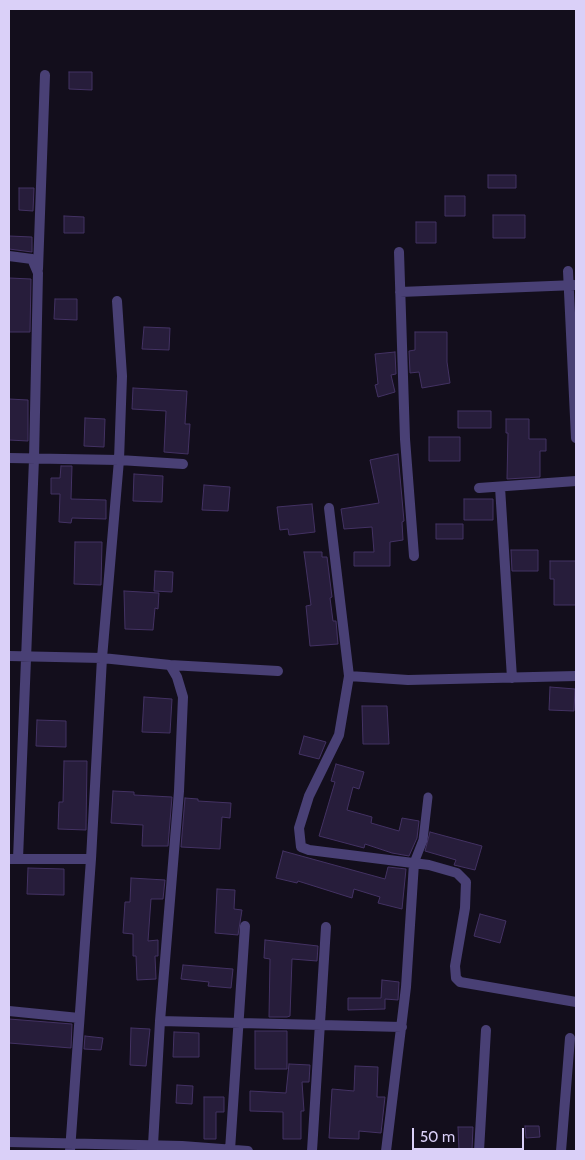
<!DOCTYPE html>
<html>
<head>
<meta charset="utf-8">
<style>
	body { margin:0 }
	#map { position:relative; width:585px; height:1160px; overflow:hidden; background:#130e1c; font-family:Cabin,sans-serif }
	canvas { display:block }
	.frame { position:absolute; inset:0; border:10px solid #dad0f8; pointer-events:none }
	.scale { position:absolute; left:412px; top:1128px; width:112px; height:22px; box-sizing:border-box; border:2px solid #dad0f8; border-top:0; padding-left:6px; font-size:15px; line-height:18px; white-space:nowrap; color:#dad0f8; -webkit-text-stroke:4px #130e1c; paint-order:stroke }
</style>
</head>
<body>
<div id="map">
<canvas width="585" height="1160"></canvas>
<div class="frame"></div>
<div class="scale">50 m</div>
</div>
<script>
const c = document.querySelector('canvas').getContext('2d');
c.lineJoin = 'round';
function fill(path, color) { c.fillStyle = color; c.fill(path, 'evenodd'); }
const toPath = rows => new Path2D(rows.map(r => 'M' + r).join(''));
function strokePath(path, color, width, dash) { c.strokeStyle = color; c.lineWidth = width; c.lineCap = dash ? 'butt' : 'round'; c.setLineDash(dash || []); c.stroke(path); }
const building = toPath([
	[69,72,92,72,92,90,69,89,69,72],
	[488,175,516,175,516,188,488,188,488,175],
	[19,188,34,188,33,211,19,210,19,188],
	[445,196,465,196,465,216,445,216,445,196],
	[493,215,525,215,525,238,493,238,493,215],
	[64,216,84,217,84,233,64,233,64,216],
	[416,222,436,222,436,243,416,243,416,222],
	[9,236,32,237,32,252,9,249,9,236],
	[9,278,31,279,30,332,9,332,9,278],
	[55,299,77,299,77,320,54,319,55,299],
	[144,327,170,328,169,350,142,349,144,327],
	[415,332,447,332,447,362,450,383,422,388,419,372,410,373,409,351,415,350,415,332],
	[395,352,396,374,391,375,395,392,378,397,375,385,378,384,375,354,395,352],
	[133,388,187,391,185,424,190,424,188,454,164,452,166,411,132,409,133,388],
	[9,399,28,400,28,441,9,440,9,399],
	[458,411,491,411,491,428,458,428,458,411],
	[85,418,105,419,104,447,84,446,85,418],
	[506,419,529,419,529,439,546,439,546,451,540,451,540,477,507,479,508,433,506,433,506,419],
	[429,437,460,437,460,461,429,461,429,437],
	[398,454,404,521,402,522,403,540,390,542,390,566,354,566,354,552,374,552,372,527,344,529,341,509,379,503,370,460,398,454],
	[61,466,72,466,71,499,106,500,106,519,72,518,71,523,59,522,60,494,51,494,51,478,60,478,61,466],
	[134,474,163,476,162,502,133,501,134,474],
	[204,485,230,487,228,511,202,510,204,485],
	[464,499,493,499,493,520,464,520,464,499],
	[312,504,315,532,289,535,288,529,280,530,277,507,312,504],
	[436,524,463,524,463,539,436,539,436,524],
	[75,542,102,542,101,585,74,584,75,542],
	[511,550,538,550,538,571,512,571,511,550],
	[304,552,322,552,322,557,327,557,332,597,330,598,333,621,336,621,338,644,310,646,306,606,311,605,304,552],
	[550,561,576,561,576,605,554,605,554,579,550,579,550,561],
	[155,571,173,572,172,592,154,591,155,571],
	[124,591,159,593,158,609,155,608,153,630,125,629,124,591],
	[550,687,575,689,574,711,549,710,550,687],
	[144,697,172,699,170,733,142,732,144,697],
	[362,706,387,706,389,744,363,744,362,706],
	[37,720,66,721,66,747,36,746,37,720],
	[304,736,326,742,319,759,299,754,304,736],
	[64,761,87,761,86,830,58,829,59,802,63,802,64,761],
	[336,764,364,772,359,789,353,787,347,810,372,817,371,823,399,831,402,818,419,821,417,838,409,856,392,853,365,844,364,848,319,836,335,782,331,781,336,764],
	[113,791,134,792,134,795,172,797,168,846,142,846,143,825,111,823,113,791],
	[185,798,198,799,198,801,231,803,230,818,222,817,220,849,181,847,185,798],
	[430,832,482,846,475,870,454,865,456,860,425,851,430,832],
	[283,851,385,879,388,867,406,869,402,909,378,903,380,897,354,889,352,898,298,881,297,883,276,878,283,851],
	[28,868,64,869,64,895,27,894,28,868],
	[131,878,165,880,163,899,151,899,148,941,158,940,158,956,155,956,156,979,137,980,136,956,133,956,133,934,123,933,125,902,130,902,131,878],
	[217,889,235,890,234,909,242,910,238,935,215,933,217,889],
	[480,914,506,921,500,943,474,936,480,914],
	[265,940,318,946,317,961,292,959,290,1016,287,1017,269,1017,270,959,264,958,265,940],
	[183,965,233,969,231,988,208,986,209,982,181,979,183,965],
	[382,980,399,982,398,1000,385,999,385,1009,348,1010,348,998,381,998,382,980],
	[9,1019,72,1024,71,1048,9,1043,9,1019],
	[131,1028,150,1029,146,1066,130,1065,131,1028],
	[255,1031,287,1031,287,1069,255,1069,255,1031],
	[174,1032,199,1033,199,1057,173,1057,174,1032],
	[85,1036,103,1038,101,1050,84,1049,85,1036],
	[289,1064,310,1065,309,1082,302,1082,304,1111,301,1111,301,1139,283,1139,283,1112,250,1111,250,1091,286,1093,289,1064],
	[355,1066,378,1067,377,1097,385,1097,381,1133,359,1131,359,1139,329,1138,332,1089,354,1091,355,1066],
	[177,1085,193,1086,192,1104,176,1103,177,1085],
	[204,1097,224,1097,224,1112,216,1112,216,1139,204,1139,204,1097],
	[525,1126,539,1126,540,1137,526,1138,525,1126],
	[458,1127,473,1127,472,1150,459,1151,458,1127]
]);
fill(building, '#271d3b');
strokePath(building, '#433263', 1);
strokePath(toPath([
	[414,863,423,840,428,797]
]), '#494075', 9);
strokePath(toPath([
	[399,252,405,439,414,556],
	[9,256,32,259,38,273,34,459,18,859],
	[38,269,45,75],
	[568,271,576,438],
	[400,292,576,285],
	[117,301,122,376,119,460,183,464],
	[9,458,119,460,102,658,91,859,9,859],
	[500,487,512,678],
	[479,488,576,481],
	[329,508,349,676,339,735,309,796,299,828,301,847,309,850,429,865,457,873,466,882,465,908,455,966,456,978,460,982,576,1002],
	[9,656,102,658,170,665,278,671],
	[349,676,408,680,576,676],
	[9,1011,79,1018],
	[160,1021,402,1027],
	[9,1142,182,1146,248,1151],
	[153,1145,160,1021,179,791,183,697,177,677,170,665],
	[230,1150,245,926],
	[70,1151,91,859],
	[312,1151,326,927],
	[386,1151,406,987,414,863],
	[479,1151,486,1030],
	[561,1151,570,1038]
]), '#494075', 10);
</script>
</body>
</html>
